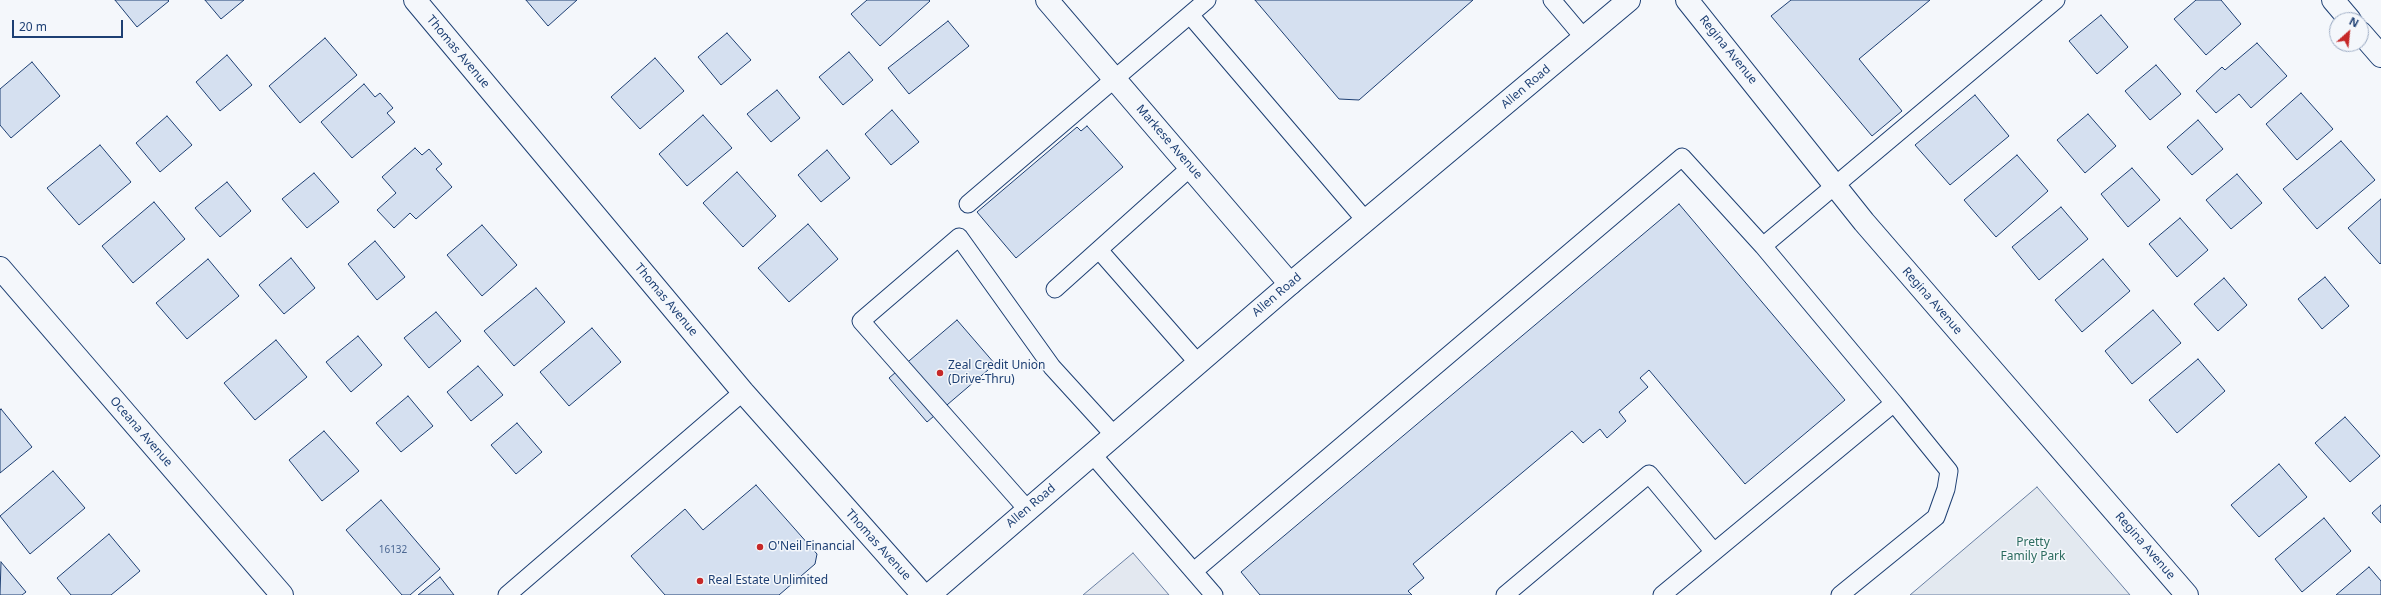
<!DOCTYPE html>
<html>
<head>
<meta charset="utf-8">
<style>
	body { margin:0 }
	#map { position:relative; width:2381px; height:595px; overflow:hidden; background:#f4f7fb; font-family:"Noto Sans",sans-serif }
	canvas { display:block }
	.north { position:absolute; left:2329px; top:12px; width:40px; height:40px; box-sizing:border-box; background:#f4f7fb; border:1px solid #9eadc5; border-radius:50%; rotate:27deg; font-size:11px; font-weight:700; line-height:16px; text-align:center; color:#1d3f73 }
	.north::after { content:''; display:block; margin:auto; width:14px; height:18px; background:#c62828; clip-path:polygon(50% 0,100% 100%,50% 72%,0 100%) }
	.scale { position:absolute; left:12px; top:20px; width:111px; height:18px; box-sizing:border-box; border:2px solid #1d3f73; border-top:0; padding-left:5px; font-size:12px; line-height:14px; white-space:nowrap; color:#1d3f73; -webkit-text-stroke:3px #f4f7fb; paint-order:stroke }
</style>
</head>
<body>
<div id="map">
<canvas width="2381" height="595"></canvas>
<div class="north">N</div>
<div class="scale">20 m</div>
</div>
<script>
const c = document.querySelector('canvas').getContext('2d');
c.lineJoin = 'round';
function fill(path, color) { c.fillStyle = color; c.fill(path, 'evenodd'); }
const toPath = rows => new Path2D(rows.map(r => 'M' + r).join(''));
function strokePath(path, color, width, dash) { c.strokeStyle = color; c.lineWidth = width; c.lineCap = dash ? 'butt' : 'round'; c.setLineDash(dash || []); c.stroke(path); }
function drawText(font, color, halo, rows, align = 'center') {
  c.font = font + ' "Noto Sans",sans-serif'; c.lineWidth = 3; c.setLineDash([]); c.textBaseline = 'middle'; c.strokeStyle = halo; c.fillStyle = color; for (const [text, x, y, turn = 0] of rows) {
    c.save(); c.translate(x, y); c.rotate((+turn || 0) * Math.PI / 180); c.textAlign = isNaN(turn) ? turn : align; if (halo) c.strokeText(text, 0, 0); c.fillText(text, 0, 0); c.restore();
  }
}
const green = toPath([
	[2037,487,2130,595,1910,595,2037,487]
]);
fill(green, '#e3e9f0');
strokePath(green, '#687fa3', 1);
const parking = toPath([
	[1133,553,1169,595,1083,595,1133,553]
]);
fill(parking, '#e3e8f0');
strokePath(parking, '#687fa3', 1);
const building = toPath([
	[115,0,168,0,169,1,137,27,115,0],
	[205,0,244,0,221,19,205,0],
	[526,0,577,0,548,26,526,0],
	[867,0,929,0,930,1,880,46,851,14,867,0],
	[1255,0,1473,0,1359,100,1339,99,1255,0],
	[1791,0,1930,0,1859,59,1902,111,1872,136,1771,16,1791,0],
	[2196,0,2221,0,2241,24,2206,55,2174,19,2196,0],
	[2101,15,2128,47,2097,74,2069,41,2101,15],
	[948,21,969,46,909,94,888,68,948,21],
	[727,33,751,60,721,85,698,57,727,33],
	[325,38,357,75,300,123,269,86,325,38],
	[2257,43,2287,76,2251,108,2239,94,2216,113,2196,91,2222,67,2225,70,2257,43],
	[849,52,873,80,843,105,819,77,849,52],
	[227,55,252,85,220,111,196,82,227,55],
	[655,58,684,91,640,129,611,97,655,58],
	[32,62,60,96,11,138,0,125,0,89,32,62],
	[2156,65,2181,94,2150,120,2125,91,2156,65],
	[364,84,375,97,380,93,393,108,387,113,395,122,352,158,321,122,364,84],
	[777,90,800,118,771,142,747,114,777,90],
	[2301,93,2333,129,2297,160,2266,124,2301,93],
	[1975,95,2009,136,1950,185,1915,145,1975,95],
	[892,110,919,142,891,165,865,134,892,110],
	[2088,114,2116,146,2085,173,2057,140,2088,114],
	[703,115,732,148,687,186,659,154,703,115],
	[167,116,192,145,160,172,136,143,167,116],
	[2198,120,2223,149,2192,175,2167,147,2198,120],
	[1087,126,1123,167,1016,258,977,212,1077,127,1081,131,1087,126],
	[2341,141,2375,180,2317,229,2283,189,2341,141],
	[100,145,131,182,79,225,47,188,100,145],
	[415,148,422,155,429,149,442,164,436,169,452,187,416,219,410,213,394,228,377,210,396,193,382,177,415,148],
	[827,150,850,178,821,202,798,175,827,150],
	[2017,155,2048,191,1996,237,1964,200,2017,155],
	[2132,168,2160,200,2128,227,2101,194,2132,168],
	[737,172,776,216,743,247,703,203,737,172],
	[314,173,339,202,307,228,282,199,314,173],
	[2237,174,2262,203,2231,229,2206,200,2237,174],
	[227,182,251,211,220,237,195,208,227,182],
	[2381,199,2381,263,2380,264,2348,228,2381,199],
	[154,202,185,239,133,283,102,246,154,202],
	[1679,204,1845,400,1745,484,1649,370,1640,378,1648,387,1619,412,1626,421,1607,438,1600,429,1583,443,1572,431,1413,564,1424,578,1408,591,1412,595,1260,595,1241,572,1679,204],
	[2061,207,2088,239,2039,280,2012,247,2061,207],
	[2180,218,2208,250,2177,277,2149,244,2180,218],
	[808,224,838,259,789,302,758,268,808,224],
	[482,225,517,265,482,296,447,255,482,225],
	[375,241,405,277,377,300,348,264,375,241],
	[291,258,315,288,284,314,259,285,291,258],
	[208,259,239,296,187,339,156,303,208,259],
	[2103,259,2130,291,2082,332,2055,300,2103,259],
	[2325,277,2349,306,2322,329,2298,299,2325,277],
	[2224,278,2247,305,2218,331,2194,304,2224,278],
	[536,288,565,322,514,366,484,331,536,288],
	[2153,310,2181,343,2132,384,2105,351,2153,310],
	[436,312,461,341,429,368,404,338,436,312],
	[957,320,995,364,927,422,889,378,957,320],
	[592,328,621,362,569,406,540,372,592,328],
	[358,336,382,365,351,392,326,362,358,336],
	[276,340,307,377,255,420,224,383,276,340],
	[2198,359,2225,391,2177,433,2149,400,2198,359],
	[478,366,503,395,471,421,447,392,478,366],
	[408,396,433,426,401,452,376,423,408,396],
	[1,409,32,447,0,473,0,410,1,409],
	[2345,417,2380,456,2350,482,2315,443,2345,417],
	[517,423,542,452,516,474,491,445,517,423],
	[324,431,359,471,322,501,289,460,324,431],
	[2279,464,2307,497,2259,537,2231,505,2279,464],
	[53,471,85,508,30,554,0,516,53,471],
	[756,485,817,554,815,564,779,595,665,595,631,556,685,509,703,530,756,485],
	[381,500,440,569,410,595,402,595,346,530,381,500],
	[2381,505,2381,523,2372,513,2381,505],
	[2324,518,2351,551,2302,592,2275,559,2324,518],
	[109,534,140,571,111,595,71,595,57,578,109,534],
	[1,562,26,592,22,595,0,595,1,562],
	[2369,567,2381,581,2381,595,2336,595,2369,567],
	[440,577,454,595,418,595,440,577]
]);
fill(building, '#d5e0f0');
strokePath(building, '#1d3f73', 1);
const service = toPath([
	[1552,0,1584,38],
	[1190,15,1366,221],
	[968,204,1207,0],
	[1099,250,1198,363],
	[1055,289,1191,167],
	[1092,454,1214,595],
	[1027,509,861,321,959,237,1052,367,1114,435],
	[1194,571,1682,157,1763,246],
	[507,595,743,392],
	[1505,595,1649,474,1714,552,1894,403,1763,246,2056,0],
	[1662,595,1714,552],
	[1840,595,1936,517,1946,489,1949,471,1894,403]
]);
const minor = toPath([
	[415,0,743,392,923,595],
	[1047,0,1290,284],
	[1687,0,1864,222,2187,595],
	[2333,0,2350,20],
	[2361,33,2381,56],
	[0,268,282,595]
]);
const secondary = toPath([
	[929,595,1290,284,1629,0]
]);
strokePath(service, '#1d3f73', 19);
strokePath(minor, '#1d3f73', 24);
strokePath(secondary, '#1d3f73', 24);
strokePath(service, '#f4f7fb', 17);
strokePath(minor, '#f4f7fb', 22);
strokePath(secondary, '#f4f7fb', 22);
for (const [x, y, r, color] of [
	[940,373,4,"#c62828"],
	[760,547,4,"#c62828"],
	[700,581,4,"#c62828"]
]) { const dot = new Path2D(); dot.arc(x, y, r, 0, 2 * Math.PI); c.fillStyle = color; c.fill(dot); strokePath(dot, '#f4f7fb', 1.5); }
drawText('10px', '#4b6792', null, [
	["16132",393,550]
]);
drawText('12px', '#1d3f73', '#f4f7fb', [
	["Regina Avenue",1728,50,51],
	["Thomas Avenue",458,52,50],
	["Allen Road",1526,87,-40],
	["Markese Avenue",1169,142,49],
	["Allen Road",1277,295,-40],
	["Thomas Avenue",666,300,50],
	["Regina Avenue",1932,301,49],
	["Oceana Avenue",141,432,49],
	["Allen Road",1031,506,-40],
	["Thomas Avenue",878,545,48],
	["Regina Avenue",2145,546,49]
]);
drawText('12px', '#1d3f73', '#f4f7fb', [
	["Zeal Credit Union",948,366],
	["(Drive-Thru)",948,380],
	["O'Neil Financial",768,547],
	["Real Estate Unlimited",708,581]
], 'left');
drawText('12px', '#2c6c60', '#f4f7fb', [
	["Pretty",2033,543],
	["Family Park",2033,557]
]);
</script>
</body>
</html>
